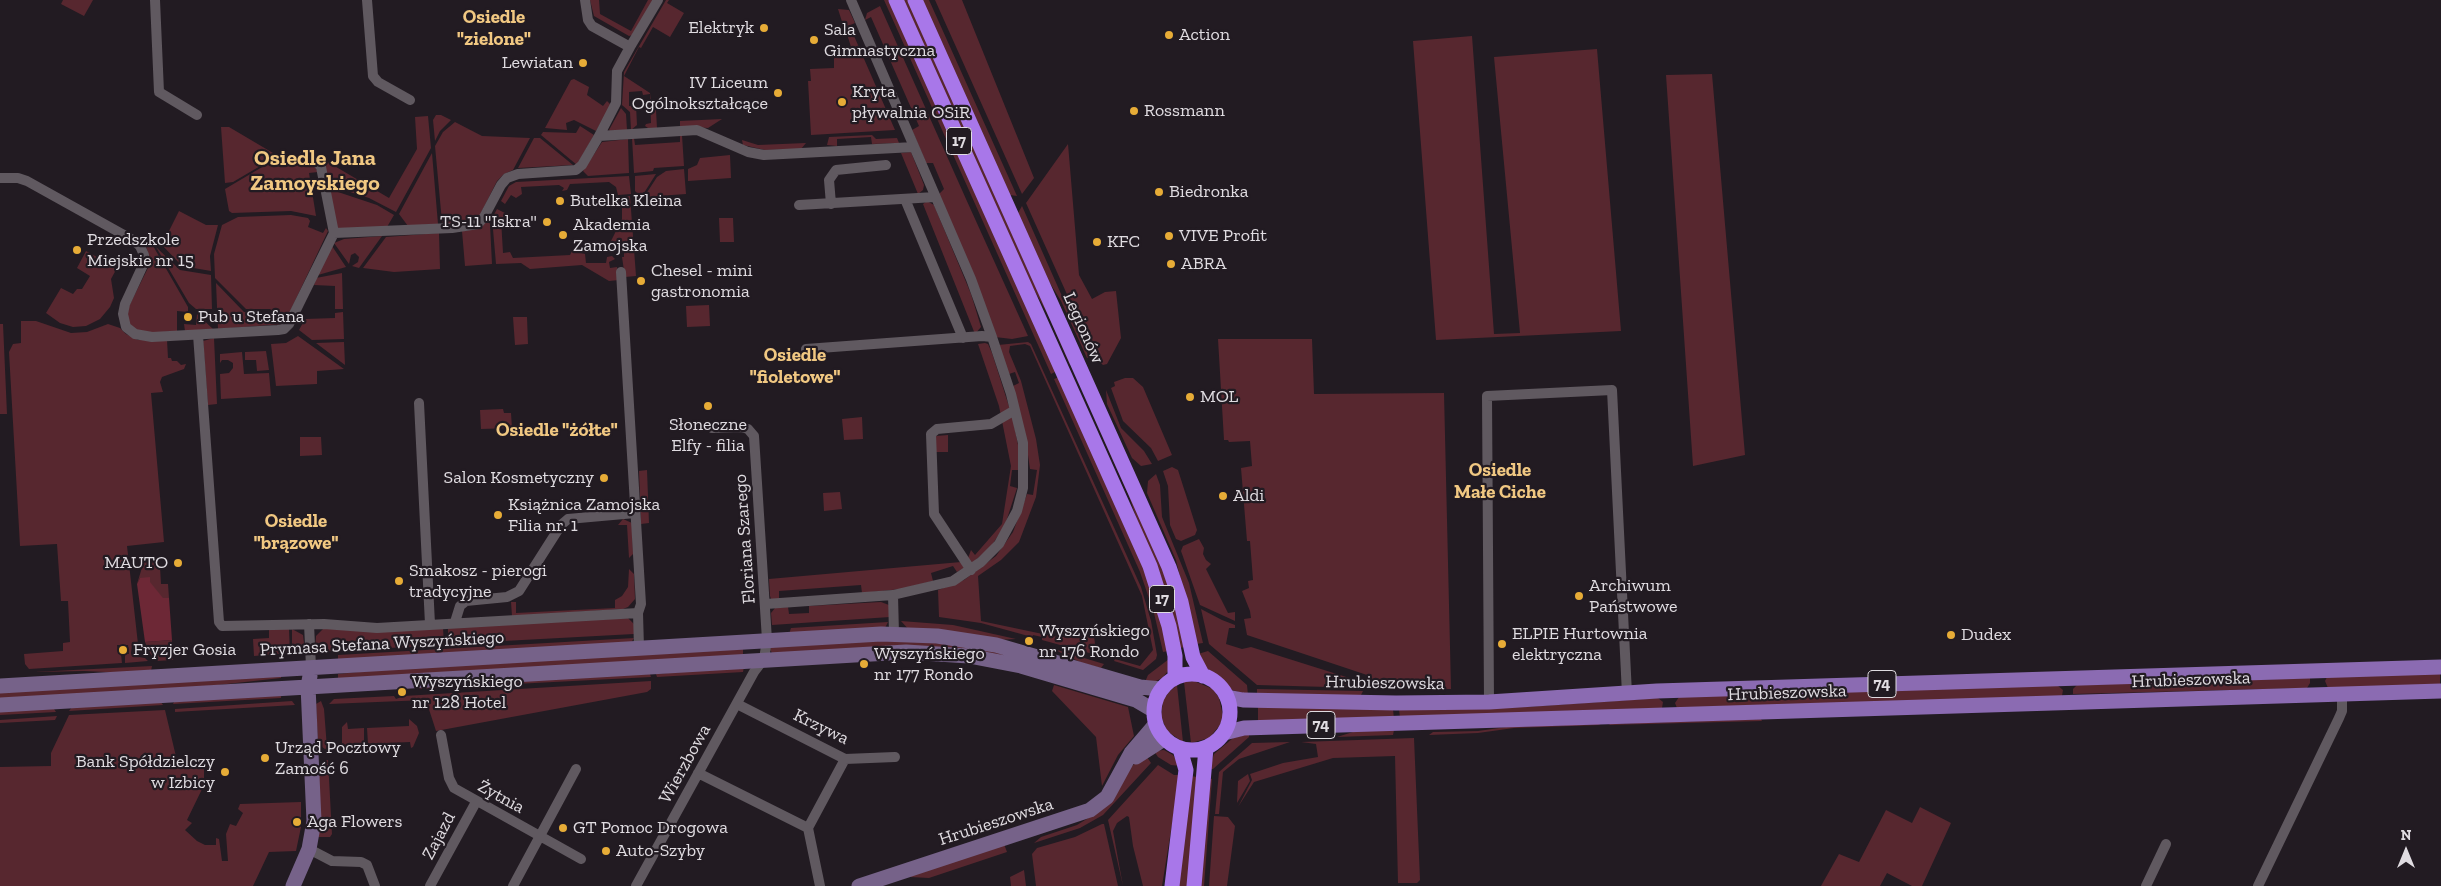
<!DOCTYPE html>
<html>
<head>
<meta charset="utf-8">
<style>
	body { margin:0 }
	#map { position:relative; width:2441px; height:886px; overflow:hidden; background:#221b22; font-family:"Zilla Slab",serif }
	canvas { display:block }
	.north { position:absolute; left:2381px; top:826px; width:50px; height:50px; -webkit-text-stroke:4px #221b22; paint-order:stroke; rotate:0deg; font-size:14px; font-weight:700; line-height:20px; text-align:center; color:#e0dce1 }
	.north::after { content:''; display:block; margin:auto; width:18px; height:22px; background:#e0dce1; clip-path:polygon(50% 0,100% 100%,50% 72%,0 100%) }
</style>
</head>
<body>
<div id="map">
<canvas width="2441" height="886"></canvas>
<div class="north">N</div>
</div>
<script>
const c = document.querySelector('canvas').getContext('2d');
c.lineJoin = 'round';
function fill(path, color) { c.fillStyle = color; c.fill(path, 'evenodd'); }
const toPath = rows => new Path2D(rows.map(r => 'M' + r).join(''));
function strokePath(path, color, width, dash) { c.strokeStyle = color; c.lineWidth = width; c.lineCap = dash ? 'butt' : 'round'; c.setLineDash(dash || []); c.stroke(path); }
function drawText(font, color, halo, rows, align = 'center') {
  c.font = font + ' "Zilla Slab",serif'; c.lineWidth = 4.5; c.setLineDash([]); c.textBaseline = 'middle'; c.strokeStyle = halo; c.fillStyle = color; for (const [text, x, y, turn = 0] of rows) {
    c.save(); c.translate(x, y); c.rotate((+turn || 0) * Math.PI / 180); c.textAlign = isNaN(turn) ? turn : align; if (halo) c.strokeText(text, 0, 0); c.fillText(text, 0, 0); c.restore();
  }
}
fill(toPath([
	[63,0,93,0,84,16,61,4],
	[590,0,599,0,600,14,631,31,648,0,654,0,633,35,629,36,594,16],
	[666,0,669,0,667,3,684,13,670,37,653,27,641,48,639,47,624,76,650,93,652,110,656,110,657,128,648,128,645,126,646,124,651,123,650,94,643,95,642,91,629,92,629,106,636,105,637,125,631,130,630,112,622,105,624,72],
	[884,0,890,0,1057,371,1051,374],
	[902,0,909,0,1072,364,1070,365,1048,315,1027,277],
	[921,0,929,0,1017,196,1010,195],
	[935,0,962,0,1034,178,1022,194],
	[880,6,966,199,1028,336,1012,339,995,337,939,194,944,189,933,163,926,163,912,130,919,126,871,17,865,20,867,13],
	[838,9,849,10,855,23,844,28],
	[851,29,895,130,811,135,808,81,811,81,810,69,834,68,834,51,852,50,846,31],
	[1472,36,1494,334,1520,333,1494,57,1597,49,1621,331,1436,340,1413,41],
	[1712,74,1745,455,1693,466,1666,75],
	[574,79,589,87,587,95,603,106,607,101,611,105,596,131,574,120,566,123,567,130,545,128,571,80],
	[621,108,626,114,627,130,610,131,609,130],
	[436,115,441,115,451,120,440,131,435,141,433,120],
	[428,116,431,148,396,212,369,198,328,185,324,166,326,161,389,198,417,149,415,117],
	[722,119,708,128,680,126,680,121],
	[455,122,482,136,530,138,513,170,504,174,497,181,479,217,469,222,445,224,442,222,435,146,443,132],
	[580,126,594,135,577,165,541,135,543,132,576,133],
	[221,127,229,127,273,153,267,162,233,182,225,183],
	[680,135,682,135,684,166,654,168,653,171,634,173,632,138,634,138,635,145,680,142],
	[872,135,876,139,897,138,899,143,872,144,871,137,837,139,837,146,827,145,829,137],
	[534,138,540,138,573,165,518,168],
	[628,139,629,173,588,176,583,171,602,142],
	[742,140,758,145,806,143,801,149,765,150,743,145],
	[1068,144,1079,275,1092,299,1105,292,1116,291,1121,338,1107,364,1103,365,1096,359,1026,203],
	[911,152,924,185,923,190,918,194,901,153],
	[432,153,438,224,408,226,399,214],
	[276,154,279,162,306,159,311,160,318,172,309,173,316,216,291,211,232,213,229,211,225,189,269,163],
	[730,155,731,178,688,181,688,169,697,165,700,158],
	[684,169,686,194,644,197,657,177,666,171],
	[656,174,644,193,637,193,635,191,635,176],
	[629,176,631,194,618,195,616,187,609,182,570,184,567,190,562,191,564,188,559,185,521,187,522,194,516,198,511,195,505,204,501,201,509,186,516,182],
	[329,189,377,205,394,215,387,227,341,230,336,227],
	[630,196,636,276,625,277,622,257,624,257,624,248,610,243,622,219,622,208,615,205,618,198],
	[927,201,934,205,971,294,981,327,975,334,923,204],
	[1022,206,1089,357,1087,358,1061,301,1040,267,1018,213],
	[497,209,507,214,505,218,501,219,503,253,510,252,513,258,570,255,572,251,585,254,586,263,606,263,607,257,612,256,615,259,609,262,610,268,617,267,619,280,609,281,582,265,530,269,521,263,496,264,492,218],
	[179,211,206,225,218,225,210,256,211,271,182,266,162,245],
	[291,215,308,218,310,221,308,227,323,233,326,228,328,231,286,320,270,309,246,309,215,278,214,254,222,225,238,217],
	[719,218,733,218,734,242,720,242],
	[488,220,490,224,492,264,465,266,462,231,477,229],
	[439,233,440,269,394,272,363,268,386,237],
	[382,236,359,268,352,266,358,262,359,257,355,253,351,255,349,264,334,243,344,239],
	[148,242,152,244,188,307,188,312,177,311,177,331,151,333,136,330,130,325,127,316,129,306,149,266,149,256,146,246],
	[332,246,346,267,318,275],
	[156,247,180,270,211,275,212,309,196,309,189,303],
	[86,251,117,268,111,279,114,298,110,307,100,319,86,326,73,327,60,323,46,313,61,288,73,294,77,289,82,289,90,276,77,268],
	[342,273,343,309,335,309,335,286,314,285,316,278],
	[216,283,244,312,269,313,283,324,218,329],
	[709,305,710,326,687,327,686,306],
	[343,312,344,339,312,340,299,330,305,319,335,318,335,313],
	[197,314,213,329,185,331,184,324,196,325],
	[513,317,527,317,528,344,515,345],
	[21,321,36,321,71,333,87,332,108,324,120,328,126,334,138,340,167,340,168,358,171,358,172,361,177,361,181,365,186,364,184,369,162,377,160,382,163,392,151,393,164,542,127,546,138,644,132,645,131,653,132,656,145,658,148,661,125,663,125,654,129,654,128,645,117,645,118,654,121,654,122,663,29,669,25,664,24,654,63,651,63,643,70,642,68,601,61,601,57,544,20,546,9,352,13,344,21,343],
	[0,324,3,324,7,414,0,414],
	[298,336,344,369,317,371,317,384,276,386,271,344,286,343],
	[214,338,217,404,208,405,203,341],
	[1218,339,1312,339,1314,394,1444,393,1451,689,1380,688,1370,676,1247,635,1244,619,1251,618,1250,611,1242,591,1249,588,1248,581,1253,580,1250,541,1247,541,1241,468,1252,466,1250,441,1229,442,1228,440,1224,440],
	[344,342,345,365,316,343],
	[1028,342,1031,344,1141,587,1151,621,1157,655,1156,659,1143,670,1114,661,1115,659,1140,666,1153,650,1142,596,1030,346,1025,344,1010,346,1009,352,1021,381,1036,439,1040,465,1036,497,1019,542,1001,560,978,576,981,621,1057,637,1094,636,1096,651,1104,657,1042,640,1042,637,1033,635,1032,637,981,623,939,617,938,590,964,580,996,556,1013,532,1027,494,1033,495,1037,470,1030,469,1025,434,1013,386,1019,383,1015,372,1009,374,998,345],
	[985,343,988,344,992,353,1013,419,1019,450,1019,470,1012,470,1010,486,1017,488,1005,525,990,548,972,563,968,558,971,550,975,555,1002,524,1011,466,999,406,978,344],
	[266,351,269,370,257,371,256,360,245,360,245,352],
	[242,352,244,374,269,373,271,396,221,399,220,374,229,373,233,368,233,363,228,360,222,360,220,363,220,354],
	[1059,377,1151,583,1168,651,1163,652,1154,613,1140,572,1054,379],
	[1125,378,1133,378,1143,387,1172,455,1158,461,1151,448,1123,421,1111,388,1115,386,1114,382],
	[1106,390,1121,428,1144,451,1152,464,1141,466,1132,458,1107,404],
	[1089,407,1166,573,1186,647,1179,648,1129,496],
	[503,409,504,413,511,413,512,428,481,429,480,410],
	[862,417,863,439,844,440,842,419],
	[948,435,948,452,934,452,936,436],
	[300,437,321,437,322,455,300,456],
	[1172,467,1178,470,1197,530,1195,535,1181,541,1176,539,1170,525,1168,486,1163,471],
	[647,470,649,523,641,524,639,471],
	[1156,474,1160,485,1162,517,1189,583,1203,643,1196,644,1176,560,1147,493,1148,481],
	[840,492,842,509,824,511,823,493],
	[623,519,632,523,633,554,629,558,627,525,618,525],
	[1199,539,1204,548,1203,554,1206,560,1211,564,1206,569,1228,613,1235,612,1235,621,1200,605,1181,551,1183,546],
	[154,557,155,567,160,567,161,584,168,584,169,598,163,599,149,582,140,578,137,584,144,561,146,558],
	[961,562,964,568,957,572,953,566,931,573,933,581,901,589,862,593,861,585,779,591,779,600,771,599,770,596,769,579],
	[629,569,634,574,635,599,628,607,623,609,512,616,511,602,516,602,516,613,615,608,615,600,622,596,628,587],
	[881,602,889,605,890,617,772,625,771,613,775,608,788,607,789,614,809,613,809,606],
	[1201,609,1222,620,1235,625,1235,628,1229,628,1226,644,1242,649,1251,647,1359,681,1363,688,1257,685,1209,644],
	[628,618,634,624,634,634,448,644,448,627],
	[901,621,953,625,1016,639,996,640,909,630],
	[888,622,885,628,789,634,791,628],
	[324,628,443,628,444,645,315,652,316,636],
	[269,629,289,629,290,653,254,656,253,639,269,638],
	[292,629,303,635,305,652,292,653],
	[634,638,631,643,338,661,338,655],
	[895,639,984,648,1033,664,773,654,770,650,771,646],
	[172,640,173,660,156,661,149,652,145,642],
	[1051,648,1104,664,1101,668,1082,663],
	[743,649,743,656,338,679,338,674,419,666],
	[1208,651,1247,685,1248,695,1232,690,1222,679,1206,668,1198,654],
	[1169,659,1169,670,1162,678,1154,682,1145,682,1148,675],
	[152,666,151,671,127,673,84,671,34,672],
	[744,667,743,672,657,677,656,674],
	[281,673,281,678,200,687,0,700,0,691],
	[2440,673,2440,686,2328,688,2325,681,2327,677],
	[650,674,651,677,418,689,437,684],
	[2310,678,2310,683,2307,688,2073,694,2073,689,2077,685],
	[651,681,651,689,647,692,436,731,426,700,329,704,334,699,394,696,396,699,404,696],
	[1194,681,1213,689,1219,698,1223,716,1220,725,1209,738,1191,743,1184,682],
	[1054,685,1128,707,1134,736,1118,755,1102,786,1096,737,1052,691],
	[1177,685,1183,742,1167,731,1161,716,1163,700,1169,692],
	[2057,685,2063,690,2062,696,1677,708,1675,703,1679,697],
	[1257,689,1363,691,1361,695,1257,696],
	[281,693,281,698,173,704,174,702],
	[1658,698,1663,702,1662,708,1400,718,1399,709,1525,707],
	[292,701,295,705,175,712,175,709],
	[321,701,324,709,327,748,325,749,318,744,316,704],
	[161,702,163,705,69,711,72,707],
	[1258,707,1393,709,1394,719,1258,723],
	[54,709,56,712,0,715,0,711],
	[165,710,178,765,204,764,204,785,187,820,192,823,185,830,197,841,205,845,216,845,216,838,219,839,222,861,228,861,226,834,230,824,236,826,243,813,238,809,240,804,301,802,301,827,296,851,269,852,253,886,0,886,0,767,51,766,51,753,69,715],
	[57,716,55,720,0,723,0,720],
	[409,719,417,726,419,733,413,747,411,748,410,742,368,744,367,728,409,726],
	[1761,719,1762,721,1609,725,1610,724],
	[347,722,348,729,364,728,364,744,349,745,349,752,344,750,342,746,342,727],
	[1598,724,1601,725,1514,728,1478,733,1429,735,1433,732,1478,731,1506,727],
	[1394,730,1393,735,1337,737,1356,731],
	[1249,734,1249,737,1213,769,1209,769,1214,754,1233,738],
	[1414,738,1420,880,1417,883,1398,883,1395,756,1333,758,1254,782,1238,807,1252,780,1250,774,1283,763,1318,757,1316,744,1301,742],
	[1290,742,1239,759,1223,772,1219,814,1215,814,1219,772,1252,743],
	[1164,750,1173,755,1180,766,1171,765,1158,757,1154,751],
	[1145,754,1151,763,1103,815,1080,828,1034,843,1041,837,1077,825,1103,809,1131,767],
	[328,760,332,834,330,837,318,837,319,767,324,761],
	[1158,765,1174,775,1180,775,1162,886,1143,886,1133,846,1129,817,1127,816,1117,823,1113,831,1123,886,1108,820],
	[1248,774,1250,781,1237,803,1238,781],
	[1190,776,1198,777,1189,886,1177,886],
	[1208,778,1212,779,1204,886,1200,886],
	[1920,807,1951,823,1922,886,1912,886,1887,873,1880,886,1821,886,1839,854,1859,862,1886,810,1912,823],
	[1214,816,1228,817,1235,826,1227,886,1209,886],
	[1102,824,1104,824,1118,886,1036,886,1032,854,1037,848,1075,837],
	[1004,844,1007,852,929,878,910,877,913,874],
	[1024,870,1026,886,1011,886,1010,877]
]), '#57272f');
fill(toPath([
	[150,577,150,582,163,598,169,598,172,640,145,642,137,584,140,578]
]), '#6d2836');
strokePath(toPath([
	[155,0,159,92,197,115],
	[367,0,373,76,378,82,410,100],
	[585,0,588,20,592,26,630,47,617,71,616,103,599,136],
	[630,47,658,0],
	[0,178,18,178,27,181,133,240,140,246,144,255,144,263,125,304,123,314,126,327,135,334,152,337,278,330,284,329,289,324,334,233,321,167,315,160,305,155],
	[905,199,963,338],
	[831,204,829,180,836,170,886,165],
	[799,205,935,197],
	[334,233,452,228,478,224,484,217,501,185,507,178,518,174,576,170,582,165,599,136,697,130,748,152,764,155,914,147],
	[198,335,219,622,222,626,324,624,377,628,638,613,641,604,621,272],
	[806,349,982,336,992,337],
	[419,403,430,624],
	[971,570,934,514,931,434,937,429,991,424,1015,410],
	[893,595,894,634],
	[766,604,893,595,953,581,981,562,999,544,1017,511,1023,488,1023,443,1011,394,992,337,971,279,851,0],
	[638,613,639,648],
	[455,622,460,606,466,601,507,597,519,591,561,525,568,519,635,513],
	[309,624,311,667],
	[1489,702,1487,396,1612,390,1627,694],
	[737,704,845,759,895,757],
	[441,735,449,778,454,788,581,859],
	[698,773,808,828],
	[309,849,332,861,361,862,367,865,375,886],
	[430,886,476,802],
	[513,886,576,769],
	[636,886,754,672,764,659,767,640,754,436,748,429,741,427,712,428],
	[820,886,808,828,845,759],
	[2146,886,2166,844],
	[2258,886,2339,718,2342,711,2342,694]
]), '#605960', 10);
strokePath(toPath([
	[0,686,881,634,937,636,996,645,1140,687,1161,689],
	[0,705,906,652,969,656,1021,666,1136,700,1153,710],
	[1136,757,1164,739],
	[293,886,309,849,314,821,308,686,310,676],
	[859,886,1090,810,1107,797,1131,753,1155,725]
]), '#766289', 15);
strokePath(toPath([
	[1227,697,1243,700,1396,703,1489,702,1657,691,2441,667],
	[1224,733,1244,728,2441,691]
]), '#8b6bb2', 15);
strokePath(toPath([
	[896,0,1150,566,1169,626,1175,656,1175,677],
	[915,0,1169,567,1181,602,1193,657,1203,676],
	'1154 712a38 38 0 1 1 76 0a38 38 0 1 1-76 0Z',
	[1172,886,1186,770,1180,749],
	[1194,886,1206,748]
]), '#a877e9', 15);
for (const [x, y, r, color] of [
	[764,28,5,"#e7ac37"],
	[1169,35,5,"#e7ac37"],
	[814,40,5,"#e7ac37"],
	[583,63,5,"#e7ac37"],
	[778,93,5,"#e7ac37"],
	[842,102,5,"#e7ac37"],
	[1134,111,5,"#e7ac37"],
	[1159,192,5,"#e7ac37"],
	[560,201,5,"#e7ac37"],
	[547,222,5,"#e7ac37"],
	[563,235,5,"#e7ac37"],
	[1169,236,5,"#e7ac37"],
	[1097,242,5,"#e7ac37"],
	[77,250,5,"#e7ac37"],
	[1171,264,5,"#e7ac37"],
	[641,281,5,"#e7ac37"],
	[188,317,5,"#e7ac37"],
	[1190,397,5,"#e7ac37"],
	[708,406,5,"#e7ac37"],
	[604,478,5,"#e7ac37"],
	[1223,496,5,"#e7ac37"],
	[498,515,5,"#e7ac37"],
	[178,563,5,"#e7ac37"],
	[399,581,5,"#e7ac37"],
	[1579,596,5,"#e7ac37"],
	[1951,635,5,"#e7ac37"],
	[1029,641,5,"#e7ac37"],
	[1502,644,5,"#e7ac37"],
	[123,650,5,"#e7ac37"],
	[864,664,5,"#e7ac37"],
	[402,692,5,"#e7ac37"],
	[265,758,5,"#e7ac37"],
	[225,772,5,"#e7ac37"],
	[297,822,5,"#e7ac37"],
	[563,828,5,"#e7ac37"],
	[606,851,5,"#e7ac37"]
]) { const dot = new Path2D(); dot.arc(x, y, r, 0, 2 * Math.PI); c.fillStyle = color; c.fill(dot); strokePath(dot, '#221b22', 2); }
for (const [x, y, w] of [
	[959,141,25],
	[1162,599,25],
	[1882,684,28],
	[1321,725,28]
]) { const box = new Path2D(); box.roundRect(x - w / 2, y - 13.5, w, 27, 4); c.fillStyle = '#221b22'; c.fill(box); strokePath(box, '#e0dce1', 1); }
drawText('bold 16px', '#e0dce1', null, [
	["17",959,141],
	["17",1162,599],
	["74",1882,684],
	["74",1321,725]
]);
drawText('18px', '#e0dce1', '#221b22', [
	["Elektryk",754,28,"right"],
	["Sala",824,30],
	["Gimnastyczna",824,51],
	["Action",1179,35],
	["Lewiatan",573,63,"right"],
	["IV Liceum",768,83,"right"],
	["Ogólnokształcące",768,104,"right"],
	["Kryta",852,92],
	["pływalnia OSiR",852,113],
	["Rossmann",1144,111],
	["Biedronka",1169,192],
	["Butelka Kleina",570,201],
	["TS-11 \"Iskra\"",537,222,"right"],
	["Akademia",573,225],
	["Zamojska",573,246],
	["VIVE Profit",1179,236],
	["Przedszkole",87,240],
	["Miejskie nr 15",87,261],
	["KFC",1107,242],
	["ABRA",1181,264],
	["Chesel - mini",651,271],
	["gastronomia",651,292],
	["Pub u Stefana",198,317],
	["MOL",1200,397],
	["Słoneczne",708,425,"center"],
	["Elfy - filia",708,446,"center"],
	["Salon Kosmetyczny",594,478,"right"],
	["Aldi",1233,496],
	["Książnica Zamojska",508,505],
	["Filia nr. 1",508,526],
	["MAUTO",168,563,"right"],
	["Smakosz - pierogi",409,571],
	["tradycyjne",409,592],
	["Archiwum",1589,586],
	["Państwowe",1589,607],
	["Wyszyńskiego",1039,631],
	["nr 176 Rondo",1039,652],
	["ELPIE Hurtownia",1512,634],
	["elektryczna",1512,655],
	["Dudex",1961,635],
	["Fryzjer Gosia",133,650],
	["Wyszyńskiego",874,654],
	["nr 177 Rondo",874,675],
	["Wyszyńskiego",412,682],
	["nr 128 Hotel",412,703],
	["Urząd Pocztowy",275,748],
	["Zamość 6",275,769],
	["Bank Spółdzielczy",215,762,"right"],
	["w Izbicy",215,783,"right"],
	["Aga Flowers",307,822],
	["GT Pomoc Drogowa",573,828],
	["Auto-Szyby",616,851]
], 'left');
drawText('18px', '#e0dce1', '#221b22', [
	["Legionów",1083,328,66],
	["Floriana Szarego",745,539,-94],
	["Prymasa Stefana Wyszyńskiego",382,644,-3],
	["Hrubieszowska",2191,680,-2],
	["Hrubieszowska",1385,683,1],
	["Hrubieszowska",1787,693,-2],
	["Krzywa",821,727,26],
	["Wierzbowa",685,764,-61],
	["Żytnia",501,797,29],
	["Hrubieszowska",996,822,-18],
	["Zajazd",439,836,-62]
]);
drawText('bold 19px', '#f1c882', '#221b22', [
	["Osiedle",494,18],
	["\"zielone\"",494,40],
	["Osiedle",795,356],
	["\"fioletowe\"",795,378],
	["Osiedle \"żółte\"",557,431],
	["Osiedle",1500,471],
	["Małe Ciche",1500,493],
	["Osiedle",296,522],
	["\"brązowe\"",296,544]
]);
drawText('bold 22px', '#f1c882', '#221b22', [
	["Osiedle Jana",315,159],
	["Zamoyskiego",315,184]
]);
</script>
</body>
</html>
